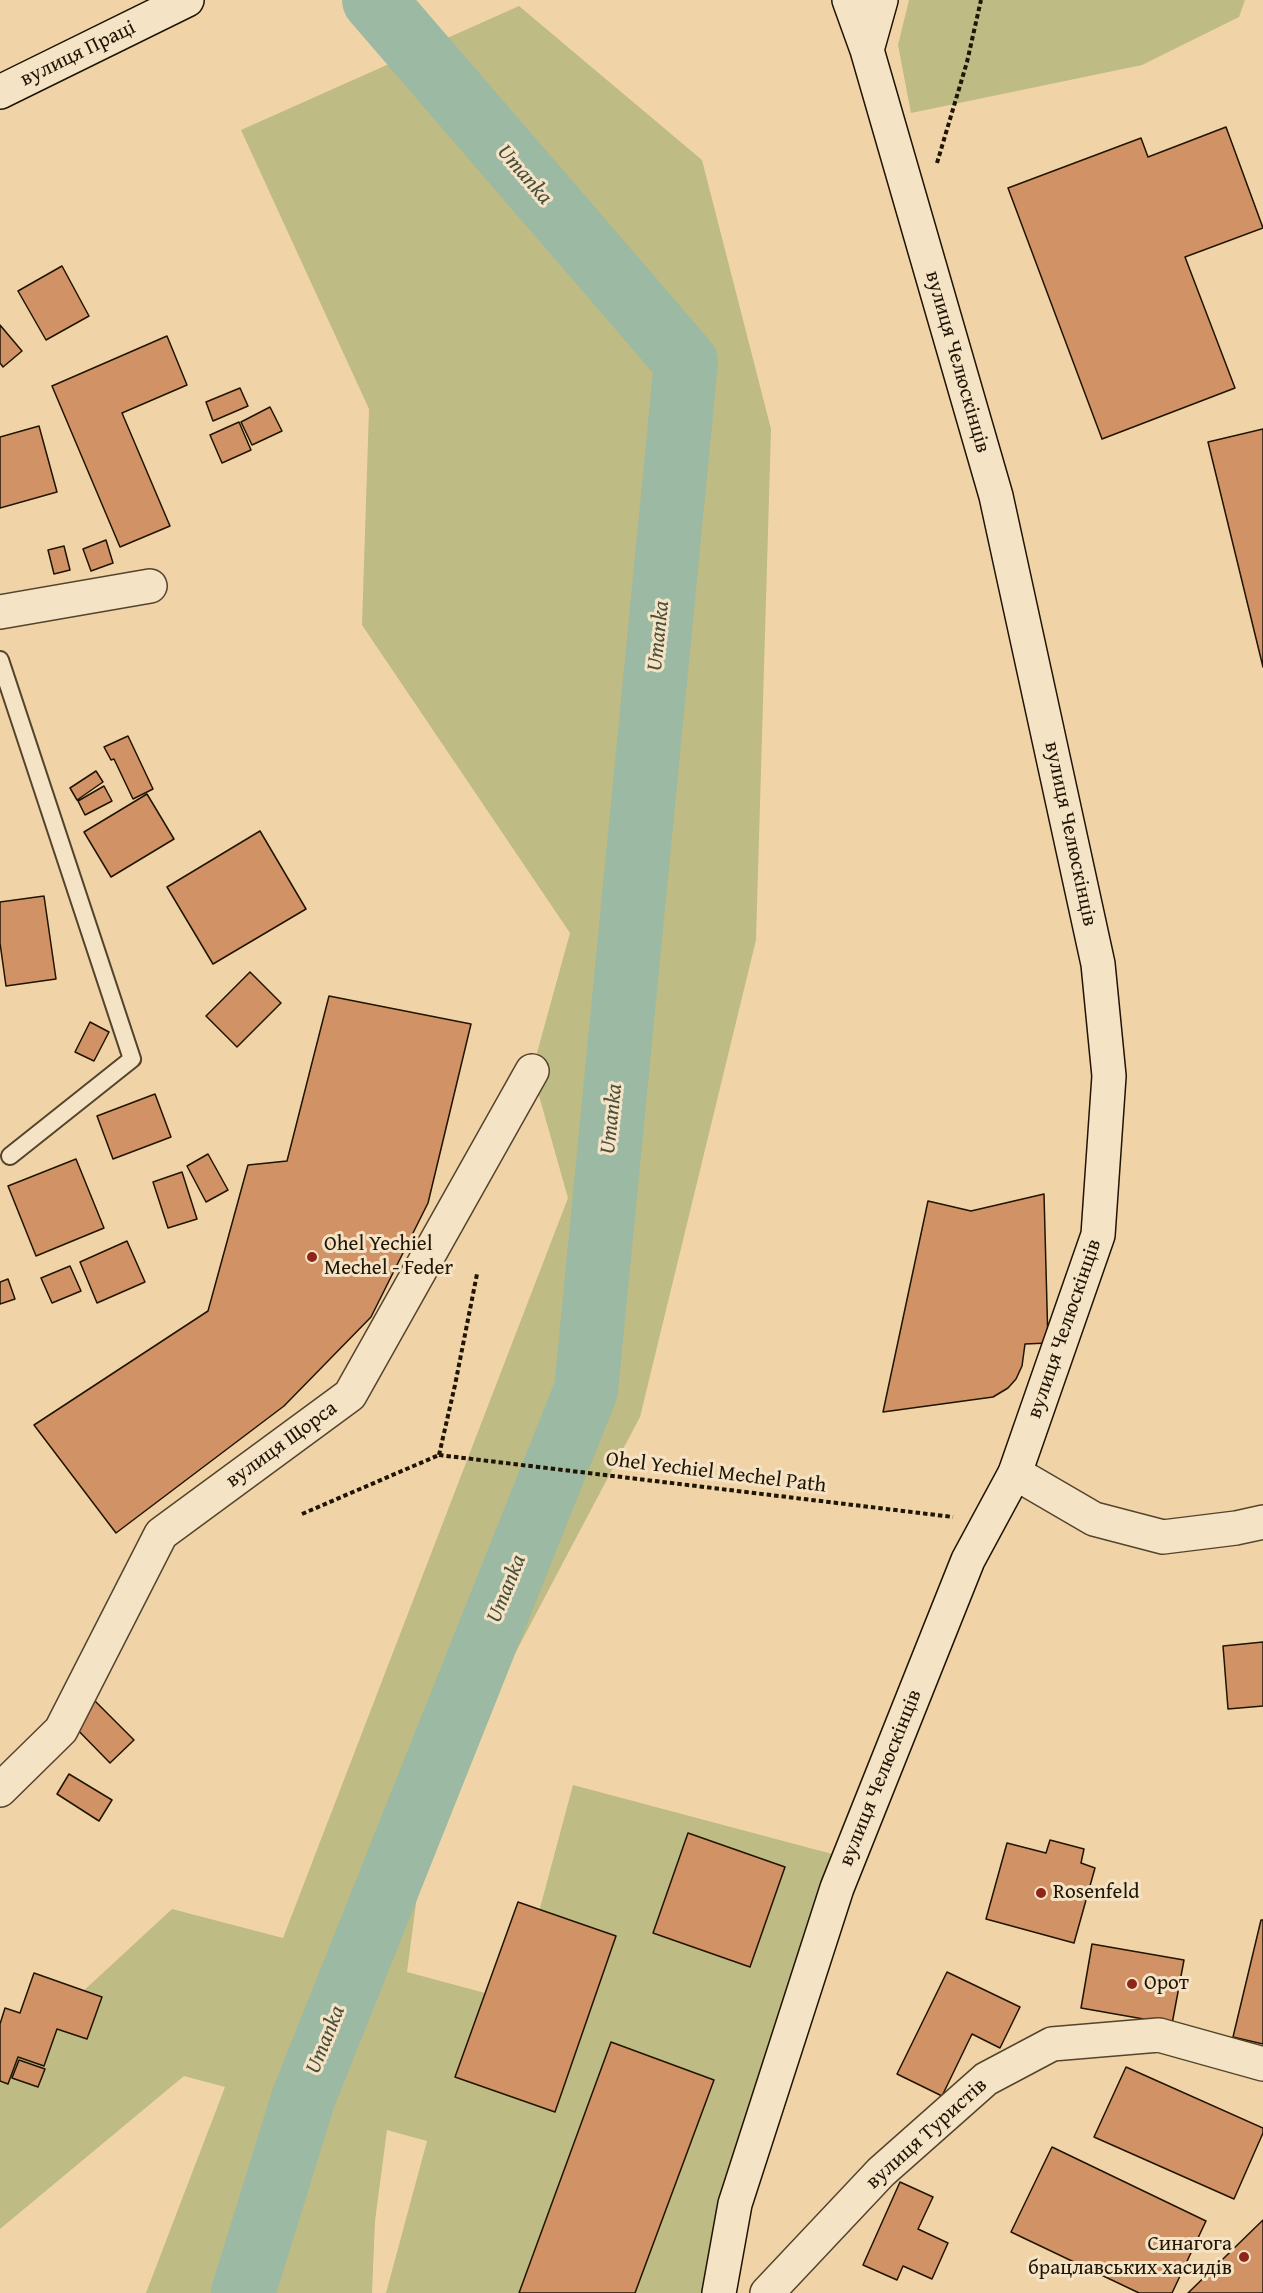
<!DOCTYPE html>
<html>
<head>
<meta charset="utf-8">
<style>
	body { margin:0 }
	canvas { display:block; background:#f0d4a8 }
</style>
</head>
<body>
<canvas width="1263" height="2293"></canvas>
<script>
const c = document.querySelector('canvas').getContext('2d');
c.lineJoin = 'round';
function fill(path, color) { c.fillStyle = color; c.fill(path, 'evenodd'); }
const toPath = rows => new Path2D(rows.map(r => 'M' + r).join(''));
function strokePath(path, color, width, dash) { c.strokeStyle = color; c.lineWidth = width; c.lineCap = dash ? 'butt' : 'round'; c.setLineDash(dash || []); c.stroke(path); }
function drawText(font, color, halo, rows, align = 'center') {
  c.font = font + ' "Gentium Book Plus",serif'; c.lineWidth = 6; c.setLineDash([]); c.textBaseline = 'middle'; c.strokeStyle = halo; c.fillStyle = color; for (const [text, x, y, turn = 0] of rows) {
    c.save(); c.translate(x, y); c.rotate((+turn || 0) * Math.PI / 180); c.textAlign = isNaN(turn) ? turn : align; if (halo) c.strokeText(text, 0, 0); c.fillText(text, 0, 0); c.restore();
  }
}
fill(toPath([
	[909,0,1245,0,1239,17,1142,65,911,113,898,45],
	[519,6,702,160,771,429,756,940,640,1417,427,1820,407,1972,515,2001,573,1785,836,1855,716,2293,386,2293,427,2141,387,2130,375,2221,372,2293,146,2293,225,2087,184,2076,0,2229,0,2068,172,1909,283,1938,568,1198,532,1071,570,933,362,625,369,409,241,130]
]), '#bfbb84');
strokePath(toPath([
	[243,2293,303,2099,586,1390,686,362,374,0]
]), '#9bb9a3', 64);
const building = toPath([
	[1226,127,1263,228,1185,257,1235,388,1102,439,1008,188,1141,138,1148,157,1226,127],
	[62,266,89,316,46,340,18,291,62,266],
	[0,325,22,351,3,367,0,363,0,325],
	[167,336,187,385,122,413,170,526,120,547,52,386,167,336],
	[240,388,248,406,213,421,206,402,240,388],
	[270,407,282,431,252,445,241,422,270,407],
	[239,422,251,450,222,463,210,435,239,422],
	[39,426,57,492,0,508,0,437,39,426],
	[1263,429,1263,667,1208,442,1263,429],
	[106,540,113,563,91,571,83,549,106,540],
	[64,546,70,570,54,574,48,550,64,546],
	[128,736,153,789,133,799,114,759,111,760,104,747,128,736],
	[96,771,103,782,77,800,70,788,96,771],
	[104,786,112,801,85,815,78,801,104,786],
	[147,794,174,839,111,877,84,832,147,794],
	[260,831,306,909,213,964,167,887,260,831],
	[44,896,56,979,6,986,0,943,0,902,44,896],
	[250,972,281,1003,237,1047,206,1016,250,972],
	[329,996,471,1024,428,1203,371,1317,284,1406,116,1533,34,1425,208,1311,248,1165,287,1161,329,996],
	[90,1022,109,1032,94,1061,75,1052,90,1022],
	[155,1094,171,1137,113,1159,97,1116,155,1094],
	[208,1154,228,1190,206,1202,187,1166,208,1154],
	[76,1159,104,1228,36,1256,8,1186,76,1159],
	[182,1172,197,1219,168,1228,153,1182,182,1172],
	[1044,1194,1048,1343,1025,1344,1022,1366,1016,1379,1008,1388,993,1397,883,1412,928,1201,971,1211,1044,1194],
	[127,1241,145,1282,97,1303,80,1262,127,1241],
	[70,1266,81,1291,52,1303,41,1278,70,1266],
	[8,1279,15,1299,0,1304,0,1282,8,1279],
	[1263,1642,1263,1706,1228,1709,1223,1646,1263,1642],
	[92,1698,134,1740,110,1763,68,1720,92,1698],
	[69,1774,112,1800,99,1821,57,1794,69,1774],
	[688,1833,785,1867,750,1967,653,1933,688,1833],
	[1050,1840,1084,1849,1081,1863,1095,1868,1074,1943,986,1919,1007,1843,1046,1853,1050,1840],
	[518,1902,616,1936,555,2112,455,2077,518,1902],
	[1261,1920,1263,1920,1263,2044,1233,2037,1261,1920],
	[1092,1944,1184,1960,1172,2024,1081,2008,1092,1944],
	[947,1972,1020,2007,1000,2048,972,2034,942,2096,897,2074,947,1972],
	[34,1973,102,1997,87,2039,57,2029,44,2066,18,2057,8,2084,0,2081,0,2024,5,2008,20,2013,34,1973],
	[611,2042,714,2080,635,2293,519,2293,611,2042],
	[19,2060,45,2069,38,2087,12,2078,19,2060],
	[1126,2067,1263,2128,1263,2133,1234,2199,1094,2137,1126,2067],
	[1052,2147,1206,2221,1172,2293,1139,2293,1011,2232,1052,2147],
	[900,2182,933,2197,918,2229,948,2243,932,2279,903,2266,897,2280,863,2265,900,2182],
	[1263,2220,1263,2293,1188,2293,1263,2220]
]);
fill(building, '#d19265');
strokePath(building, '#201403', 1.5);
const lane = toPath([
	[0,660,132,1059,10,1156]
]);
const street = toPath([
	[0,612,150,586],
	[1015,1473,1094,1519,1163,1537,1236,1528,1263,1522],
	[0,1790,61,1730,161,1534,350,1395,532,1071],
	[767,2293,881,2172,986,2079,1052,2044,1159,2035,1263,2064]
]);
const secondary = toPath([
	[867,50,881,0],
	[0,92,187,0],
	[719,2293,735,2204,837,1888,968,1560,1015,1473,1098,1235,1109,1076,1098,964,996,496,867,50,849,0]
]);
strokePath(lane, '#54442c', 20);
strokePath(street, '#54442c', 36);
strokePath(secondary, '#201403', 36);
strokePath(toPath([
	[937,163,967,62,981,0],
	[439,1455,953,1517],
	[439,1455,455,1385,477,1274],
	[302,1514,439,1455]
]), '#201403', 4, [4.5, 3]);
strokePath(lane, '#f5e3c6', 16);
strokePath(street, '#f5e3c6', 33);
strokePath(secondary, '#f5e3c6', 33);
for (const [x, y, r, color] of [
	[312,1257,6,"#8f2418"],
	[1041,1893,6,"#8f2418"],
	[1132,1984,6,"#8f2418"],
	[1244,2257,6,"#8f2418"]
]) { const dot = new Path2D(); dot.arc(x, y, r, 0, 2 * Math.PI); c.fillStyle = color; c.fill(dot); strokePath(dot, '#f5e3c6', 2); }
drawText('21px', '#201403', '#f5e3c6', [
	["вулиця Праці",78,54,-26],
	["вулиця Челюскінців",957,362,74],
	["вулиця Челюскінців",1070,834,78],
	["вулиця Челюскінців",1065,1329,-71],
	["вулиця Щорса",282,1445,-36],
	["Ohel Yechiel Mechel Path",716,1473,7],
	["вулиця Челюскінців",881,1778,-68],
	["вулиця Туристів",927,2134,-42]
]);
drawText('21px', '#201403', '#f5e3c6', [
	["Ohel Yechiel",324,1245],
	["Mechel - Feder",324,1269],
	["Rosenfeld",1053,1893],
	["Орот",1144,1984],
	["Синагога",1232,2245,"right"],
	["брацлавських хасидів",1232,2269,"right"]
], 'left');
drawText('italic 22px', '#4b4e3b', '#f5e3c6', [
	["Umanka",524,175,49],
	["Umanka",659,636,-84],
	["Umanka",612,1119,-84],
	["Umanka",507,1589,-68],
	["Umanka",326,2040,-68]
]);
</script>
</body>
</html>
